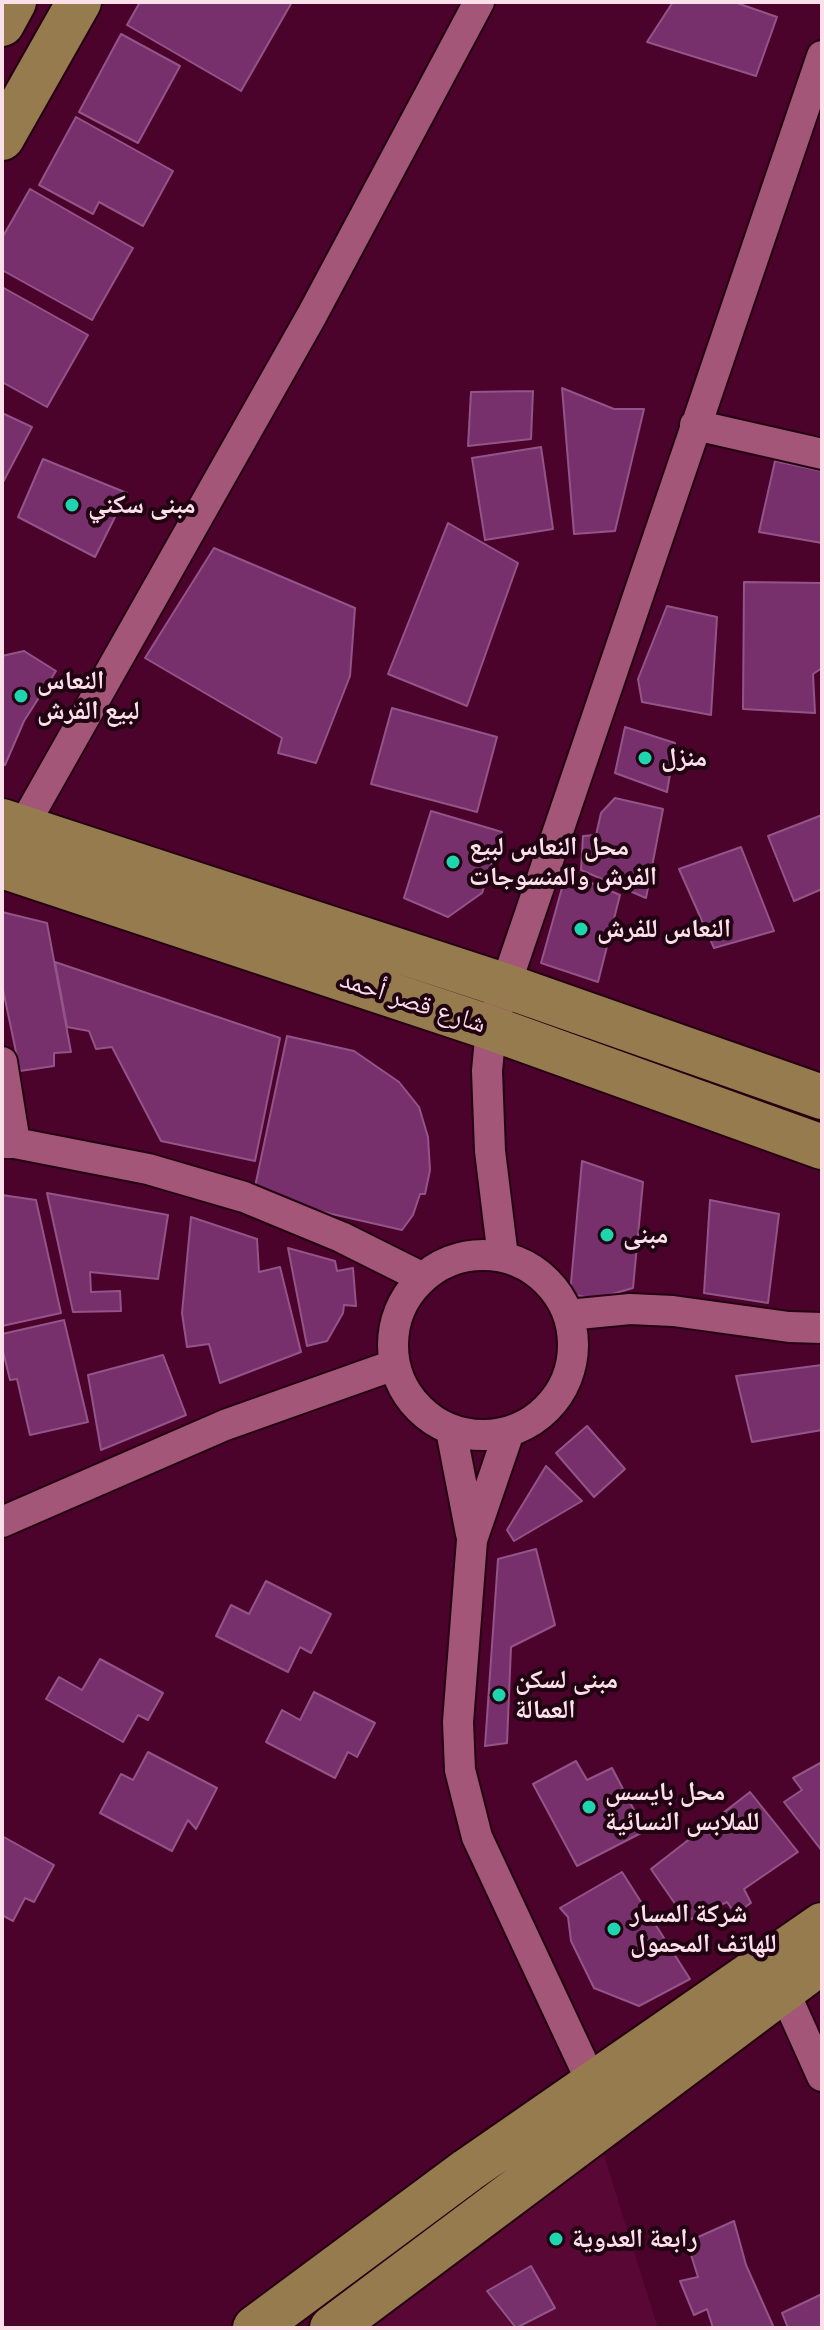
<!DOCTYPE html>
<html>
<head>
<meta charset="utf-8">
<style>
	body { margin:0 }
	#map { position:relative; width:824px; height:2330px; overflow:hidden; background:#4b032b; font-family:Inter,sans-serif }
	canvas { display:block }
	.frame { position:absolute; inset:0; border:4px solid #fbdfe9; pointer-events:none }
</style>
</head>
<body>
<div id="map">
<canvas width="824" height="2330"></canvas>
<div class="frame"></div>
</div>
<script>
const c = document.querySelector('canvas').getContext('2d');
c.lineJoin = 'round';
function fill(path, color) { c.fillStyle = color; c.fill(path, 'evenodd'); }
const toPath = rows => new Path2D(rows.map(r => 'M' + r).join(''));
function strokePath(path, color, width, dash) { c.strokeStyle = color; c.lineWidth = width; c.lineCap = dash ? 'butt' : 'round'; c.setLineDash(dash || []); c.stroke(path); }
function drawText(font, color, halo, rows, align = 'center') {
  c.font = font + ' Inter,"Noto Naskh Arabic",sans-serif'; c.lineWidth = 8; c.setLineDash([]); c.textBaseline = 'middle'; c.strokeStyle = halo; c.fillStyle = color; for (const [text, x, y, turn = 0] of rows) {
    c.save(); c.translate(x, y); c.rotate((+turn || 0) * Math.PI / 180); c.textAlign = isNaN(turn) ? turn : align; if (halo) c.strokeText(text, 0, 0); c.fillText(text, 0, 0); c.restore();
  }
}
fill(toPath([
	[602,2149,658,2328,364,2328]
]), '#590734');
const building = toPath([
	[140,2,292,2,241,91,127,25,140,2],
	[673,2,734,2,777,17,756,76,647,42,673,2],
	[121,34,180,66,138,143,79,112,121,34],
	[76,117,173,171,143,226,99,202,93,214,39,185,76,117],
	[30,189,133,248,92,320,2,270,2,238,30,189],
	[2,287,88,335,47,407,2,382,2,287],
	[562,388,614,409,644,409,615,531,574,534,562,388],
	[533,391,531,439,468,446,471,392,533,391],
	[2,413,32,427,2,484,2,413],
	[541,447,553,529,485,540,472,458,541,447],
	[43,459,127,493,95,557,18,517,43,459],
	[775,461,822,471,822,543,759,532,775,461],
	[448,523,518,563,467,706,388,674,448,523],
	[214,548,355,608,350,676,316,763,278,753,282,738,145,658,214,548],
	[744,582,822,583,822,668,813,674,815,713,743,709,744,582],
	[667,606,717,617,711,715,642,702,638,679,667,606],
	[24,651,56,671,24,721,5,765,2,762,2,656,24,651],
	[392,708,497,737,477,812,371,784,392,708],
	[625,727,675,743,667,792,615,773,625,727],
	[615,798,663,809,646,898,581,870,583,836,596,835,601,813,615,798],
	[431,811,502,832,482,893,448,917,404,898,431,811],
	[822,815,822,889,794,901,768,836,822,815],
	[741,847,774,931,714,948,679,869,741,847],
	[570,874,620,895,598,982,541,963,562,888,570,874],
	[2,912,47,923,71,1052,54,1053,54,1066,20,1071,2,985,2,912],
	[55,962,280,1038,255,1161,161,1141,112,1047,96,1049,89,1031,67,1027,55,962],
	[287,1036,354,1051,399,1082,419,1107,428,1137,430,1170,425,1194,420,1194,413,1215,402,1230,253,1196,287,1036],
	[582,1161,643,1182,633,1288,595,1299,570,1294,582,1161],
	[47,1193,168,1215,158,1279,90,1272,91,1292,120,1291,121,1311,73,1312,47,1193],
	[2,1195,36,1200,61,1313,2,1326,2,1195],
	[710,1200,779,1214,768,1303,704,1293,710,1200],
	[191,1217,257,1239,259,1272,280,1267,301,1352,220,1383,209,1344,187,1347,182,1313,191,1217],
	[288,1248,335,1261,337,1271,353,1268,356,1306,344,1305,343,1313,327,1341,307,1346,288,1248],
	[64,1320,88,1422,30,1435,17,1379,10,1380,2,1347,2,1334,64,1320],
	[163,1355,186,1415,101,1450,88,1375,163,1355],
	[822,1365,822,1430,752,1442,736,1376,822,1365],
	[587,1426,625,1469,594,1497,556,1453,587,1426],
	[546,1466,582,1501,514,1541,507,1530,546,1466],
	[536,1549,555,1625,511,1647,507,1743,485,1746,498,1559,536,1549],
	[266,1581,331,1614,311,1653,300,1647,288,1672,216,1636,231,1605,249,1614,266,1581],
	[100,1659,163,1693,148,1720,138,1715,123,1742,46,1699,59,1677,82,1690,100,1659],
	[314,1692,375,1723,357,1757,348,1752,335,1778,266,1742,282,1710,300,1720,314,1692],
	[148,1752,217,1788,196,1829,188,1820,172,1851,100,1813,121,1774,133,1780,148,1752],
	[576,1761,587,1780,612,1768,645,1831,577,1866,533,1784,576,1761],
	[822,1762,822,1851,784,1802,802,1790,793,1778,822,1762],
	[750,1792,798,1852,744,1889,751,1903,735,1914,727,1902,687,1921,651,1869,750,1792],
	[2,1836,54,1865,34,1902,25,1898,13,1921,2,1915,2,1836],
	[622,1872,690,1979,639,2006,594,1988,571,1941,568,1917,560,1908,622,1872],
	[734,2221,746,2265,774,2328,713,2328,707,2309,694,2315,680,2281,698,2277,687,2242,734,2221],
	[531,2266,555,2308,516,2328,487,2291,531,2266],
	[822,2294,822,2328,788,2328,782,2313,822,2294]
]);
fill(building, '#77306c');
strokePath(building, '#935488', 2);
const minor = toPath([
	[695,425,822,454],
	[22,828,312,315,479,2],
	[2,1062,15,1143],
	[2,1143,15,1143,148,1169,244,1197,341,1237,421,1277],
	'393 1345a90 90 0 1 1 180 0a90 90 0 1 1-180 0Z',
	[503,1257,490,1151,487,1071,491,1028,822,56],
	[568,1315,630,1309,673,1311,789,1327,822,1328],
	[451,1430,471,1534],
	[509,1432,472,1540,458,1722,460,1770,477,1837,600,2100],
	[2,1522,225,1425,394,1365],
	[783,1989,822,2076]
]);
const primary = toPath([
	[2,24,14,2],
	[2,138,79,2],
	[2,821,506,986,822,1097],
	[2,866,491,1028,822,1147],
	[255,2328,468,2170,822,1925],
	[332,2328,817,1965]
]);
strokePath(minor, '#240212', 34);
strokePath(primary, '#240212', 48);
strokePath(minor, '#a35677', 30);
strokePath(primary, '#957b4e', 44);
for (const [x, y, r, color] of [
	[72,505,8,"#1fd5b0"],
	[21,696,8,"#1fd5b0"],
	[645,758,8,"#1fd5b0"],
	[453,862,8,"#1fd5b0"],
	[581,929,8,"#1fd5b0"],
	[607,1235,8,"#1fd5b0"],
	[499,1695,8,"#1fd5b0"],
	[589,1807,8,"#1fd5b0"],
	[614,1929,8,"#1fd5b0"],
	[556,2239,8,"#1fd5b0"]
]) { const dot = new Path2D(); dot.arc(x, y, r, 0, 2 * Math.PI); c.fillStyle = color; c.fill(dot); strokePath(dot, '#210412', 3); }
drawText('bold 26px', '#fbdfe9', '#210412', [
	["مبنى سكني",88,505],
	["النعاس",37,681],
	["لبيع الفرش",37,711],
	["منزل",661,758],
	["محل النعاس لبيع",469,847],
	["الفرش والمنسوجات",469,877],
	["النعاس للفرش",597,929],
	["مبنى",623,1235],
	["مبنى لسكن",515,1680],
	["العمالة",515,1710],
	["محل بايسس",605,1792],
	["للملابس النسائية",605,1822],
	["شركة المسار",630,1914],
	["للهاتف المحمول",630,1944],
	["رابعة العدوية",572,2239]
], 'left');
drawText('26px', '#fbdfe9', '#210412', [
	["شارع قصر أحمد",413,1002,18]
]);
</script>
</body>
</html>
